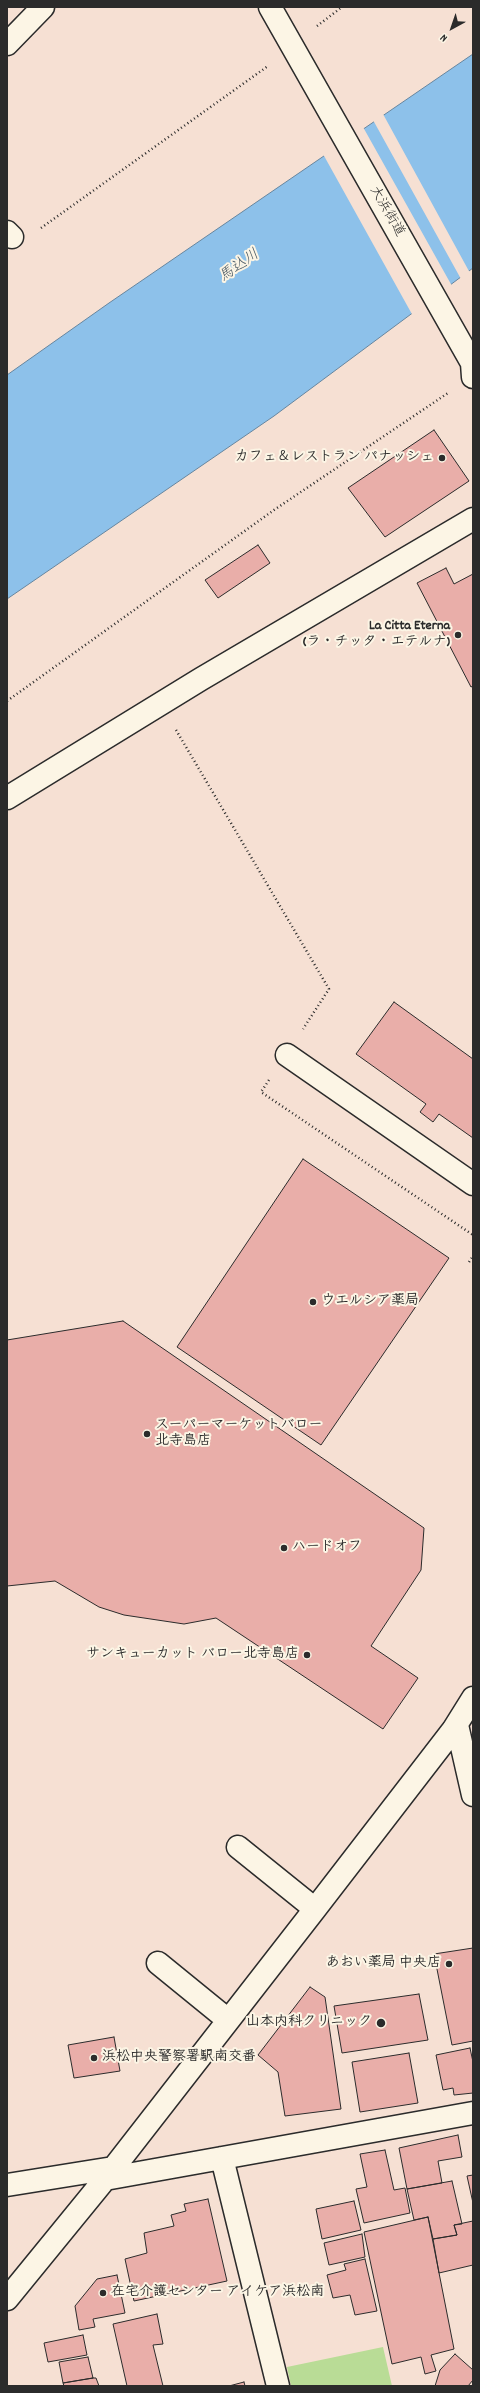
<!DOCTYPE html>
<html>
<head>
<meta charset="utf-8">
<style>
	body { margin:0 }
	#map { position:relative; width:480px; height:2393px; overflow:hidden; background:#f6e0d3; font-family:Dekko,sans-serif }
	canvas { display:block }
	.frame { position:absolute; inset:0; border:8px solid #2b2b2b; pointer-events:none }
	.north { position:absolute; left:432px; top:8px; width:40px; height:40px; -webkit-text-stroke:3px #fcf5e5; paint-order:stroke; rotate:220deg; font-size:11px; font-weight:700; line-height:16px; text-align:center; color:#2b2b2b }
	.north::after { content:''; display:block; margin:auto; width:14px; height:18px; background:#2b2b2b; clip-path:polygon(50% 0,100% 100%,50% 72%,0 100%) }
</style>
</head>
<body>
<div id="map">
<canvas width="480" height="2393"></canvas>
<div class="frame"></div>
<div class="north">N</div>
</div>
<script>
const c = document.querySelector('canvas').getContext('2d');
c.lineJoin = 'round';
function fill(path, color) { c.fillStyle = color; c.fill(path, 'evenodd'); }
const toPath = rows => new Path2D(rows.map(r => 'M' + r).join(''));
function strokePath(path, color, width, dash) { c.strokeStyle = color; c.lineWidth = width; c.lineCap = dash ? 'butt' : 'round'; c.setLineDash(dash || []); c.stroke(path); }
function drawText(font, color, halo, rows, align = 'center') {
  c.font = font + ' Dekko,"Klee One",sans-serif'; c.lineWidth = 4; c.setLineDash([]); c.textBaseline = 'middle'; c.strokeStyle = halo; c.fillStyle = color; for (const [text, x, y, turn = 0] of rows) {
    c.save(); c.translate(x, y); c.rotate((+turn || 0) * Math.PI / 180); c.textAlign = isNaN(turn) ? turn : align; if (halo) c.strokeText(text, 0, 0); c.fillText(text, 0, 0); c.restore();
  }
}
fill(toPath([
	[383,2347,392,2386,291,2386,287,2367]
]), '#b9dc96');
const water = toPath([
	[473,54,473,268,274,416,7,599,7,375,109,303,473,54]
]);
fill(water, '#8dc1ea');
strokePath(water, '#66859e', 1);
fill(toPath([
	[383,114,470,273,461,279,373,120],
	[363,127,452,286,413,316,323,154]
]), '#f6e0d3');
const building = toPath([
	[434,430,469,481,385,537,348,488,434,430],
	[258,545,270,563,218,598,205,580,258,545],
	[446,568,454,584,473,574,473,686,471,687,417,583,446,568],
	[394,1002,473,1059,473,1138,439,1114,433,1122,420,1112,426,1104,356,1054,394,1002],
	[303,1159,449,1258,321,1445,177,1347,303,1159],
	[123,1321,424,1528,421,1570,371,1646,418,1678,383,1729,216,1618,184,1624,124,1615,99,1607,55,1581,7,1586,7,1340,123,1321],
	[473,1948,473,2041,452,2045,434,1954,473,1948],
	[310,1987,325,1997,341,2109,285,2116,278,2072,258,2055,310,1987],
	[419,1994,428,2040,342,2053,334,2006,419,1994],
	[114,2037,120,2071,74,2078,68,2045,114,2037],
	[470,2048,473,2062,473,2093,454,2095,453,2088,443,2090,436,2055,470,2048],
	[409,2053,418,2103,360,2112,352,2062,409,2053],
	[458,2135,462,2157,438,2161,442,2183,407,2189,399,2148,458,2135],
	[385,2150,394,2190,405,2188,410,2213,364,2223,356,2189,367,2187,360,2154,385,2150],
	[473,2175,473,2203,467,2176,473,2175],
	[452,2181,462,2224,454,2225,457,2235,433,2239,428,2217,414,2220,407,2189,452,2181],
	[208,2199,227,2281,134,2301,125,2259,147,2253,144,2233,174,2226,171,2215,186,2211,184,2204,208,2199],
	[354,2201,361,2230,322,2239,316,2209,354,2201],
	[428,2217,454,2349,431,2355,436,2371,425,2374,421,2357,392,2364,364,2232,428,2217],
	[473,2221,473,2265,439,2273,433,2239,457,2235,454,2225,473,2221],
	[362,2234,365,2257,329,2265,324,2243,362,2234],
	[365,2259,377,2311,355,2315,350,2295,333,2298,327,2275,346,2270,344,2264,365,2259],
	[117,2275,125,2313,93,2319,95,2327,79,2330,75,2306,97,2279,117,2275],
	[157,2314,163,2344,153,2345,163,2386,127,2386,113,2324,157,2314],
	[83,2335,87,2355,48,2362,44,2343,83,2335],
	[455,2354,473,2370,473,2380,468,2386,435,2386,440,2370,455,2354],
	[88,2357,93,2378,63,2383,59,2362,88,2357],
	[93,2378,96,2378,99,2386,64,2386,63,2383,93,2378],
	[244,2382,245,2386,229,2386,244,2382]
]);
fill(building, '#e9aea9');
strokePath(building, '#2b2b2b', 1);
const minor = toPath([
	[270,7,472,363,473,377],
	[7,44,43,7],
	[7,232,12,237],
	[7,798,201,679,473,519],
	[287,1055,473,1184],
	[457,1725,473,1795],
	[238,1847,315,1909],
	[158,1963,228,2020],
	[222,2158,278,2386],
	[105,2179,473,2113],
	[7,2185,113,2168],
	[7,2299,105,2179,315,1909,453,1730,473,1698]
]);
strokePath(minor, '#2b2b2b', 25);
strokePath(toPath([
	[317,26,342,7],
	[41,228,268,66],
	[7,701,274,510,448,393],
	[176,730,329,989,303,1029],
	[269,1080,261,1092,473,1235],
	[469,1262,473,1256]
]), '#2b2b2b', 2.5, [1, 3]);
strokePath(minor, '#fcf5e5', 22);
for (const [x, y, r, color] of [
	[442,458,4,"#2b2b2b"],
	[458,635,4,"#2b2b2b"],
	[313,1302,4,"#2b2b2b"],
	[147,1434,4,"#2b2b2b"],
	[284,1548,4,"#2b2b2b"],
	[307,1655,4,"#2b2b2b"],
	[449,1964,4,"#2b2b2b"],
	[381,2023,5,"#2b2b2b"],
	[94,2058,4,"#2b2b2b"],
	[103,2293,4,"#2b2b2b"]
]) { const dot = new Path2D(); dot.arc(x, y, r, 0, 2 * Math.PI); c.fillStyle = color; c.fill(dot); strokePath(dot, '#fcf5e5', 1.5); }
drawText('14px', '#2b2b2b', '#fcf5e5', [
	["大浜街道",386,212,60]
]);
drawText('bold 14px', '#2b2b2b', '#fcf5e5', [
	["カフェ＆レストラン パナッシェ",434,458],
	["La Citta Eterna",450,627],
	["(ラ・チッタ・エテルナ)",450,643],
	["ウエルシア薬局",321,1302,"left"],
	["スーパーマーケットバロー",155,1426,"left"],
	["北寺島店",155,1442,"left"],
	["ハードオフ",292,1548,"left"],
	["サンキューカット バロー北寺島店",299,1655],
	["あおい薬局 中央店",441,1964],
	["山本内科クリニック",372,2023],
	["浜松中央警察署駅南交番",102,2058,"left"],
	["在宅介護センター アイケア浜松南",111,2293,"left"]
], 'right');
drawText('italic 15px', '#485864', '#fcf5e5', [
	["馬込川",240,267,-35]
]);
</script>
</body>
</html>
